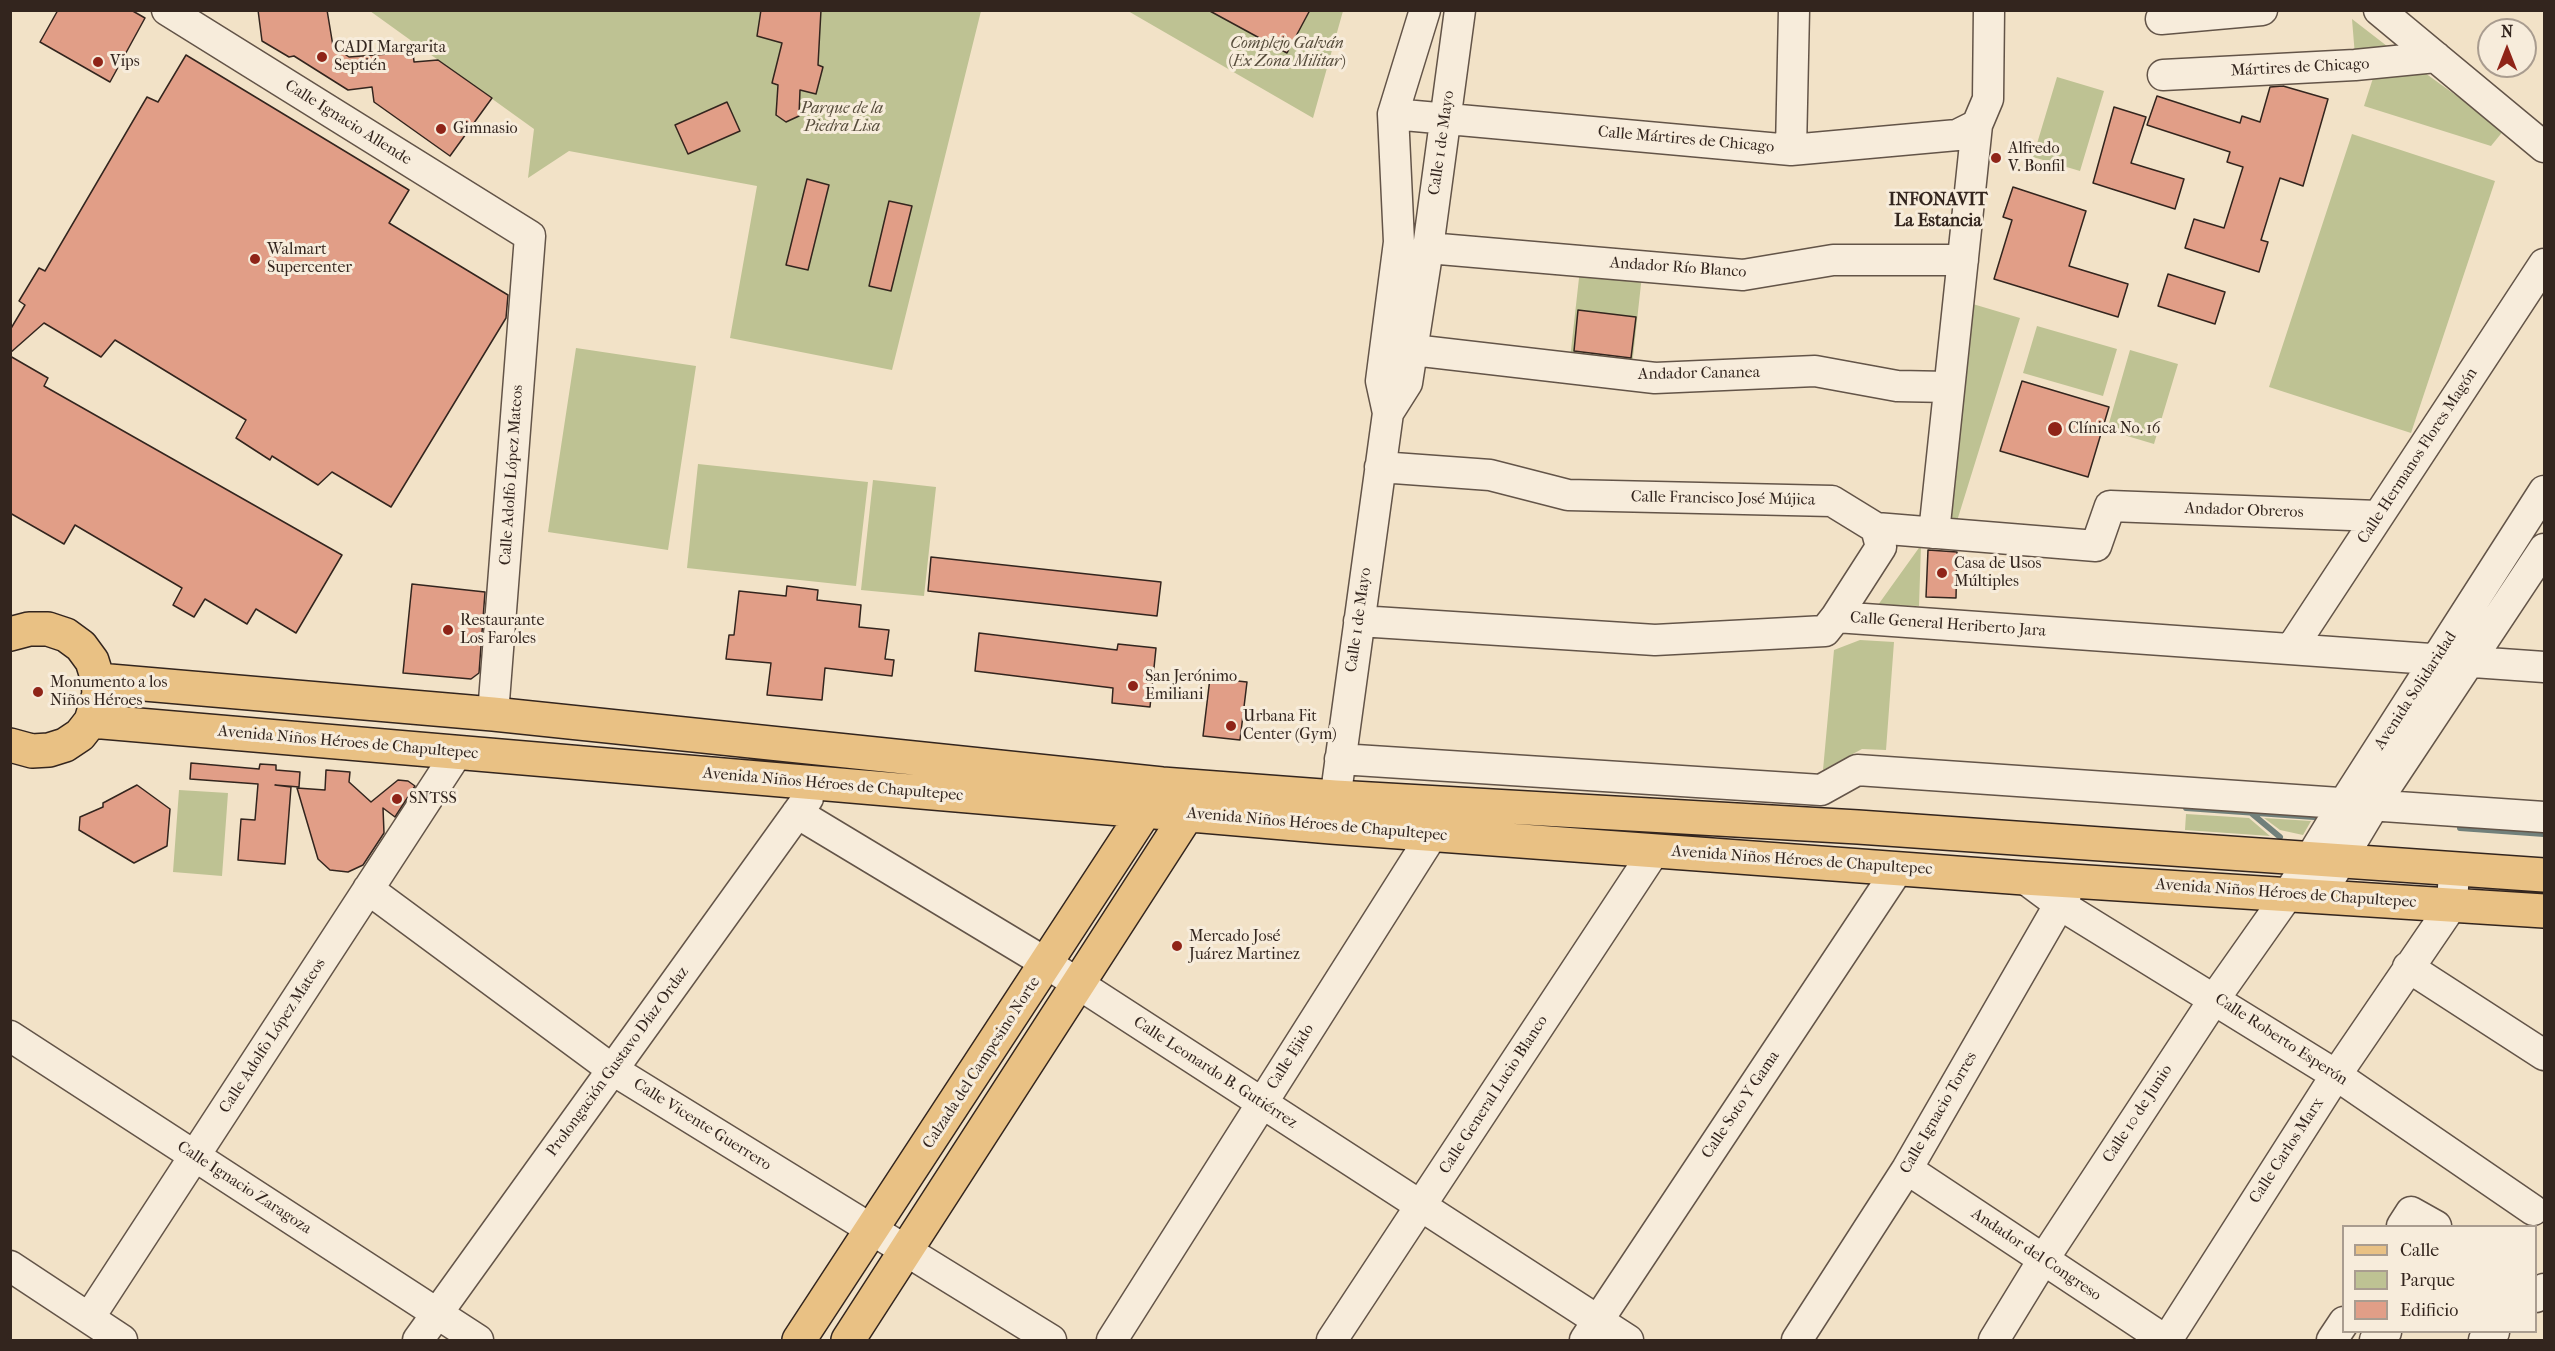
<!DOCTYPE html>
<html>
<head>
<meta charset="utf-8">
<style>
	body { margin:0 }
	#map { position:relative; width:2555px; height:1351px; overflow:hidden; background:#f2e2c7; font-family:"IM FELL French Canon",serif }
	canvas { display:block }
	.frame { position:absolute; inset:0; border:12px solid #33251e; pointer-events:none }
	.legend { position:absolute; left:2342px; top:1225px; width:195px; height:108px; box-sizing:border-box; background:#f7ecdb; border:2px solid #a99c8f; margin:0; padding:8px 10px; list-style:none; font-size:18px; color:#33251e }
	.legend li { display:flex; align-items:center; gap:12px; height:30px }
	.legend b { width:30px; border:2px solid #a99c8f }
	.north { position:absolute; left:2477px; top:18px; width:60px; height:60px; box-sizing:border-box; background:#f7ecdb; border:2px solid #a99c8f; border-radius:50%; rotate:0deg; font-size:16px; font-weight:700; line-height:24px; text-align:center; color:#33251e }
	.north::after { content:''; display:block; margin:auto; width:21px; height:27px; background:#8f2418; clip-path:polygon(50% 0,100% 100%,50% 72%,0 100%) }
</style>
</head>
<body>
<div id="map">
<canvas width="2555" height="1351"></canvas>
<div class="frame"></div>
<ul class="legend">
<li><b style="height:8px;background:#e9c184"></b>Calle</li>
<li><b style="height:16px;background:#bec293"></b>Parque</li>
<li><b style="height:16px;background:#e19e87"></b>Edificio</li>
</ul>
<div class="north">N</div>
</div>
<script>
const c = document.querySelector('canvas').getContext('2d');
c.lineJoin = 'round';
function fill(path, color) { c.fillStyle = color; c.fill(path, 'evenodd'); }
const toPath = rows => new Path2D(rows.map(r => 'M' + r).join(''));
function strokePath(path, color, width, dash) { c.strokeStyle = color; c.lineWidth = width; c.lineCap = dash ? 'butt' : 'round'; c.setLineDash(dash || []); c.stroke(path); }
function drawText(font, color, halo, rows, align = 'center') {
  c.font = font + ' "IM FELL French Canon",serif'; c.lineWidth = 6; c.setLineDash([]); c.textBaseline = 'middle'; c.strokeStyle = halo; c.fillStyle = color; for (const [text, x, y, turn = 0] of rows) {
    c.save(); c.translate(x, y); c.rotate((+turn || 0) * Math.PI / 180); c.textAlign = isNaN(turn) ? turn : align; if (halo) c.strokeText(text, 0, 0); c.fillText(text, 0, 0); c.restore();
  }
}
fill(toPath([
	[370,11,981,11,892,370,730,338,757,186,569,151,528,178,534,129],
	[1128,11,1343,11,1313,118],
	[2352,19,2396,53,2355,56],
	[2425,73,2504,130,2491,146,2364,106,2374,75],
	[2057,77,2104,91,2080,171,2033,157],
	[2352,134,2495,181,2411,433,2269,387],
	[1580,269,1642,275,1632,366,1570,359],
	[1966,302,2020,318,1957,521,1942,519],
	[2037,326,2117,349,2103,396,2023,373],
	[576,348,696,366,668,550,548,532],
	[2130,350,2178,364,2154,444,2107,430],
	[698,464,868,482,856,586,687,568],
	[873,480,936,487,924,596,861,590],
	[1921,545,1919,606,1878,605],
	[1860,640,1894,642,1886,750,1862,749,1823,770,1834,650],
	[179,790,228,793,222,876,173,872],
	[2186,814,2249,818,2270,836,2185,830],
	[2264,818,2311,821,2303,835,2280,830]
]), '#bec293');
strokePath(toPath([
	[2186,808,2314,817],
	[2250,812,2280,837],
	[2460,828,2544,834]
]), '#71807b', 6);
const building = toPath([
	[58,10,131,10,145,18,110,82,40,42,58,10],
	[258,10,327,10,333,46,349,57,413,52,414,62,438,60,492,98,450,156,374,102,372,87,348,90,294,56,289,57,262,41,258,10],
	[761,10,821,10,818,65,823,67,816,94,800,90,799,116,786,122,776,115,778,85,772,83,782,43,757,36,761,10],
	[1208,10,1310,10,1287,53,1208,10],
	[186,55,409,190,389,223,508,295,506,318,391,507,332,472,318,485,272,456,270,460,236,438,246,420,115,340,101,357,44,323,10,353,10,330,25,305,19,301,39,268,45,271,147,97,158,102,186,55],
	[2283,86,2328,99,2303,186,2280,178,2261,240,2268,242,2259,272,2185,248,2194,219,2224,228,2243,167,2227,162,2230,152,2147,125,2157,96,2240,123,2242,116,2260,122,2270,87,2283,86],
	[727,102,740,131,688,154,675,125,727,102],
	[2114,107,2146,117,2131,163,2184,179,2175,209,2093,183,2114,107],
	[807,179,829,185,808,270,786,265,807,179],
	[2013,187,2086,211,2069,266,2128,284,2118,317,1994,279,2012,220,2003,217,2013,187],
	[889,201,912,206,891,291,869,286,889,201],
	[2168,274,2225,292,2215,324,2158,306,2168,274],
	[1578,310,1636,317,1631,358,1574,351,1578,310],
	[10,356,48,378,44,386,342,555,296,633,256,609,247,624,205,599,194,617,173,605,182,588,75,525,64,544,10,513,10,356],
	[2022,381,2109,407,2088,477,2000,451,2022,381],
	[1928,550,1957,552,1956,598,1926,597,1928,550],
	[931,557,1161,582,1157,616,928,591,931,557],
	[412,584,485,592,479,673,471,679,403,673,412,584],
	[787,586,818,590,817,600,861,605,859,627,889,630,885,659,894,660,892,676,825,668,822,700,767,695,771,663,726,659,729,635,734,635,739,591,786,596,787,586],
	[979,633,1117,650,1118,644,1156,648,1150,707,1112,703,1113,688,975,671,979,633],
	[1210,678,1247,682,1240,740,1203,736,1210,678],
	[191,763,259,769,260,764,276,765,276,770,300,772,299,787,275,785,291,787,285,864,238,860,241,819,255,820,258,784,190,779,191,763],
	[326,770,350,772,349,782,371,802,398,780,408,781,415,786,395,817,383,808,384,833,363,865,348,872,330,870,318,859,297,788,325,790,326,770],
	[137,785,170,809,167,846,134,863,79,830,80,817,103,807,103,803,137,785]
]);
fill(building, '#e19e87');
strokePath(building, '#33251e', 1.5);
const minor = toPath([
	[167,10,530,236,493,714],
	[2379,10,2544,147],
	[2161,19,2262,10],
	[2163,75,2355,65,2436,57],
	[1393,114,1791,150,1957,135,1977,125],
	[1791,150,1794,10],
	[1428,248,1743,275,1833,260,1963,260],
	[1413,350,1655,378,1815,371,1897,386,1949,387],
	[1388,413,1407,383,1428,248,1460,10],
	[1380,467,1490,475,1568,495,1832,501,1876,528,2096,546,2110,506,2378,516],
	[1934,533,1977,125,1988,99,1989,10],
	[1836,617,1881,547,1876,528],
	[1359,621,1655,640,1825,631,1836,617,2544,667],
	[2291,649,2544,264],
	[1340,759,1821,790,1857,770,2544,817],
	[797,813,1046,963,1628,1340],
	[1332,822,1388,413,1381,381,1399,242,1393,114,1425,10],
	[2024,878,2059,904,2336,1075,2533,1210],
	[368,889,613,1070,1051,1340],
	[2320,895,2374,805,2544,549],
	[2408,967,2544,1055],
	[10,1036,478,1340],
	[1907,1169,2165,1340],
	[2402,1226,2411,1212,2436,1226],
	[10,1266,122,1340],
	[2536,1297,2544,1289],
	[89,1318,457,753],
	[418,1340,808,798],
	[1112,1340,1432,835],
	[1332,1340,1655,850],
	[1585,1340,1898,869],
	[1797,1340,1907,1169,2069,888],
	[1994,1340,2043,1260,2215,998,2289,893,2344,803,2544,491],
	[2167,1340,2336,1075,2452,905,2454,870],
	[2332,1340,2344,1322],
	[2375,1340,2386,1332],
	[2484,1340,2494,1332]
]);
const major = toPath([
	[10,634,29,629,48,629,66,635,81,646,92,661,98,680,99,694,91,721,80,735,65,745,49,750,32,751,10,745],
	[98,680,493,714,1162,784,1335,797,1858,827,2544,875],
	[91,721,1331,827,2024,878,2544,911],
	[799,1340,1155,796],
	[848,1340,1187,815]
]);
strokePath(minor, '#635448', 33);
strokePath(major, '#33251e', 36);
strokePath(minor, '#f7ecdb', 30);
strokePath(major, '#e9c184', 33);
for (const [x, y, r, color] of [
	[322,57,6,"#8f2418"],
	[98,62,6,"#8f2418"],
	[441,129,6,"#8f2418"],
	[1996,158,6,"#8f2418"],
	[255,259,6,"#8f2418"],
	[2055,429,8,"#8f2418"],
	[1942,573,6,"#8f2418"],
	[448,630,6,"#8f2418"],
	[1133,686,6,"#8f2418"],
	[38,692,6,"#8f2418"],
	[1231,726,6,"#8f2418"],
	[397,799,6,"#8f2418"],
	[1177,946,6,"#8f2418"]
]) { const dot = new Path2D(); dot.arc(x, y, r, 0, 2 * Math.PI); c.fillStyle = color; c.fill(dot); strokePath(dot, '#f7ecdb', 2); }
drawText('italic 16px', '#564c3b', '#f7ecdb', [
	["Complejo Galván",1287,44],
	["(Ex Zona Militar)",1287,62],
	["Parque de la",842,109],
	["Piedra Lisa",842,127]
]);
drawText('16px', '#33251e', '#f7ecdb', [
	["CADI Margarita",334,48],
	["Septién",334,66],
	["Vips",110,62],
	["Gimnasio",453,129],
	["Alfredo",2008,149],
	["V. Bonfil",2008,167],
	["Walmart",267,250],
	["Supercenter",267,268],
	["Clínica No. 16",2068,429],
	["Casa de Usos",1954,564],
	["Múltiples",1954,582],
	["Restaurante",460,621],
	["Los Faroles",460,639],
	["San Jerónimo",1145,677],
	["Emiliani",1145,695],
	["Monumento a los",50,683],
	["Niños Héroes",50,701],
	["Urbana Fit",1243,717],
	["Center (Gym)",1243,735],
	["SNTSS",409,799],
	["Mercado José",1189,937],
	["Juárez Martinez",1189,955]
], 'left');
drawText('16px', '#33251e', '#f7ecdb', [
	["Mártires de Chicago",2300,68,-3],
	["Calle Ignacio Allende",348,123,32],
	["Calle Mártires de Chicago",1686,140,5],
	["Calle 1 de Mayo",1442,143,-82],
	["Andador Río Blanco",1678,268,4],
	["Andador Cananea",1699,374,-1],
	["Calle Hermanos Flores Magón",2418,456,-57],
	["Calle Adolfo López Mateos",512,475,-86],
	["Calle Francisco José Mújica",1723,499,1],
	["Andador Obreros",2244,511,2],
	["Calle 1 de Mayo",1359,620,-82],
	["Calle General Heriberto Jara",1948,625,4],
	["Avenida Solidaridad",2416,691,-57],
	["Avenida Niños Héroes de Chapultepec",348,743,5],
	["Avenida Niños Héroes de Chapultepec",833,785,5],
	["Avenida Niños Héroes de Chapultepec",1317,825,5],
	["Avenida Niños Héroes de Chapultepec",1802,861,4],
	["Avenida Niños Héroes de Chapultepec",2286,894,4],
	["Calle Adolfo López Mateos",273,1036,-57],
	["Calle Roberto Esperón",2281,1040,33],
	["Calle Ejido",1291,1057,-58],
	["Prolongación Gustavo Díaz Ordaz",618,1062,-54],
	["Calzada del Campesino Norte",982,1063,-57],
	["Calle Leonardo B. Gutiérrez",1215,1073,33],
	["Calle General Lucio Blanco",1494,1095,-57],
	["Calle Soto Y Gama",1741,1105,-56],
	["Calle Ignacio Torres",1939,1113,-60],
	["Calle 10 de Junio",2138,1114,-57],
	["Calle Vicente Guerrero",702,1125,32],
	["Calle Carlos Marx",2287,1151,-57],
	["Calle Ignacio Zaragoza",244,1188,33],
	["Andador del Congreso",2036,1255,34]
]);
drawText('bold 18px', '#33251e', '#f7ecdb', [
	["INFONAVIT",1938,201],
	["La Estancia",1938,222]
]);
</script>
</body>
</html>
